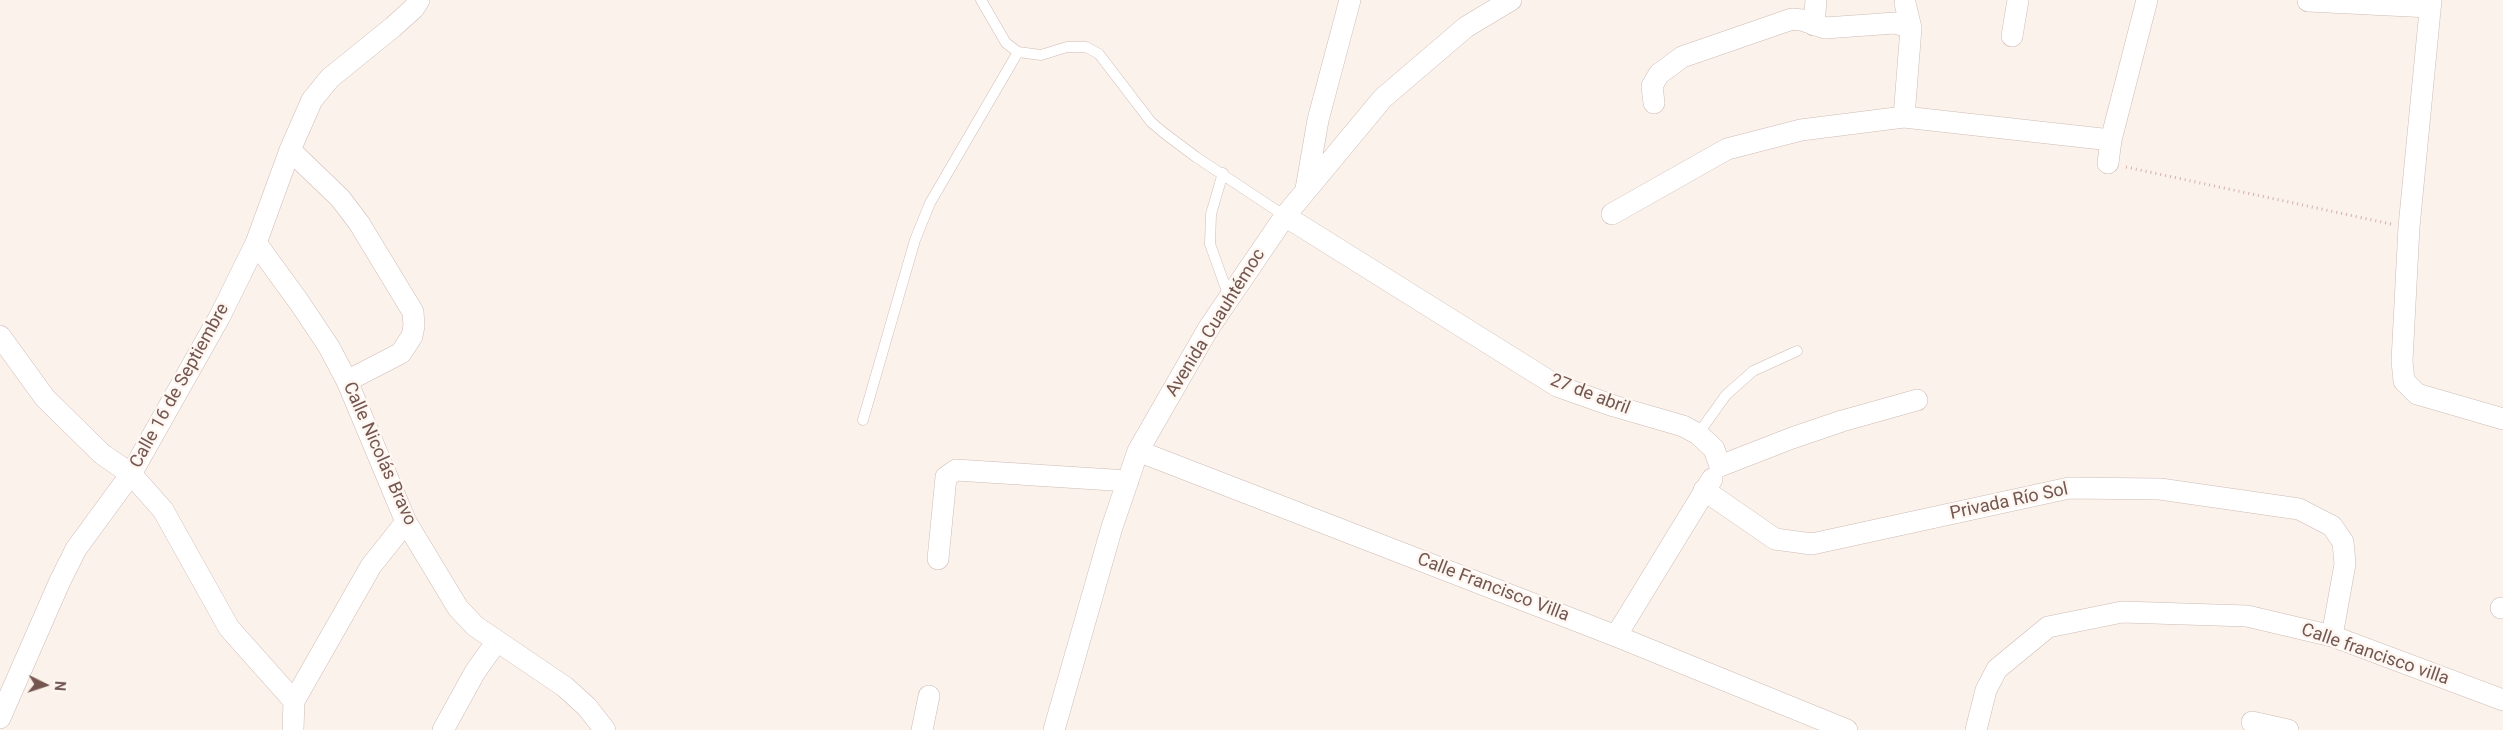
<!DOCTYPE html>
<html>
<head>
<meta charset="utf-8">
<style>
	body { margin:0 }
	#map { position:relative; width:2503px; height:730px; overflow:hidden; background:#fbf2eb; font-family:Roboto,sans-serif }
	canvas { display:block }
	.north { position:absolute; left:20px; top:660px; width:50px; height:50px; -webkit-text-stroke:4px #fdf6f1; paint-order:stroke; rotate:94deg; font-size:14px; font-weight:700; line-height:20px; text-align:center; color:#745650 }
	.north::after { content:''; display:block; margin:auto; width:18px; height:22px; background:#745650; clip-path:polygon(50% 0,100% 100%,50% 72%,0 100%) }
</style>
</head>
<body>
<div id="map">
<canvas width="2503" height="730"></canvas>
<div class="north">N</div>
</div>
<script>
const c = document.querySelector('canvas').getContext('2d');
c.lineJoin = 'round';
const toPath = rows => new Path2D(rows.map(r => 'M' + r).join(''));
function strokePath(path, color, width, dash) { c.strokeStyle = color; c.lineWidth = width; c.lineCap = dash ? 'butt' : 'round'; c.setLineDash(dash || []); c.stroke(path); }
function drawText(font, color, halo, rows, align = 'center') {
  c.font = font + ' Roboto,sans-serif'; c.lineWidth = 5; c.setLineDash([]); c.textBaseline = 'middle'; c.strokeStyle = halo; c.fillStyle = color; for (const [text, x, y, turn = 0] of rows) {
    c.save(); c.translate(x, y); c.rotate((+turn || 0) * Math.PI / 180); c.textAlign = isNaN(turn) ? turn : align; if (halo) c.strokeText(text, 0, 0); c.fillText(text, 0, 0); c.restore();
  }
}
const service = toPath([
	[981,0,1006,43,1018,52,1041,55,1067,47,1086,47,1099,54,1151,122,1164,133,1196,157,1285,216],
	[1223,173,1211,214,1210,244,1229,297],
	[863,420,915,240,930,203,1018,52],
	[1698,434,1726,395,1753,371,1797,351]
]);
const minor = toPath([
	[2431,0,2409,227,2402,361,2404,381,2417,394,2503,419],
	[2308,1,2430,7],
	[1814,25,1816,0],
	[2012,36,2018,0],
	[1654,103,1652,86,1659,74,1682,57,1792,19,1802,20,1825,28,1895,23,1911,28],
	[1904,117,1911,28,1905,3],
	[290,150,340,198,359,223,413,312,414,326,412,336,401,353,347,381],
	[2108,163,2111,140,2147,0],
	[1306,189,1318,120,1350,0],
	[1612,214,1727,149,1801,130,1904,117,2111,140],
	[1285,216,1557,386,1614,406,1683,426,1698,434,1714,449,1720,466],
	[256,243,299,302,329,347,347,381,406,522,458,608,475,626,565,687,587,707,605,730],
	[0,336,45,398,102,454,131,474,163,510,229,628,294,701],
	[1138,451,1616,636,1847,730],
	[1720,466,1792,438,1842,421,1917,400],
	[1704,490,1775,539,1812,544,2069,488,2160,489,2299,509,2332,526,2343,542,2345,564,2332,636],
	[938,559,946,477,956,470,1128,481],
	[2501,608,2503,608],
	[1616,636,1712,479],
	[0,718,60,581,76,549,131,474,220,316,256,243,290,150,312,100,330,78,393,27,414,8,419,0],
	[2252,722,2288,730],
	[293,730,294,701,371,566,406,522],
	[443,730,475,672,497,641],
	[922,730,929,696],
	[1054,730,1112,527,1138,451,1208,329,1285,216,1383,98,1466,27,1511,0],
	[1976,730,1986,690,1997,669,2048,627,2122,612,2247,616,2332,636,2503,700]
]);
strokePath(service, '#cebbb4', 11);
strokePath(minor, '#cebbb4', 22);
strokePath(toPath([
	[2126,167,2391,224]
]), '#d3b1a8', 3, [1, 4]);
strokePath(service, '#fff', 10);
strokePath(minor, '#fff', 21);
drawText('18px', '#745650', '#fdf6f1', [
	["Avenida Cuauhtémoc",1216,323,-58],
	["Calle 16 de Septiembre",180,386,-61],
	["27 de abril",1590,395,21],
	["Calle Nicolás Bravo",379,454,66],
	["Privada Río Sol",2009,502,-12],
	["Calle Francisco Villa",1493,588,21],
	["Calle francisco villa",2375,655,19]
]);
</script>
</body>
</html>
